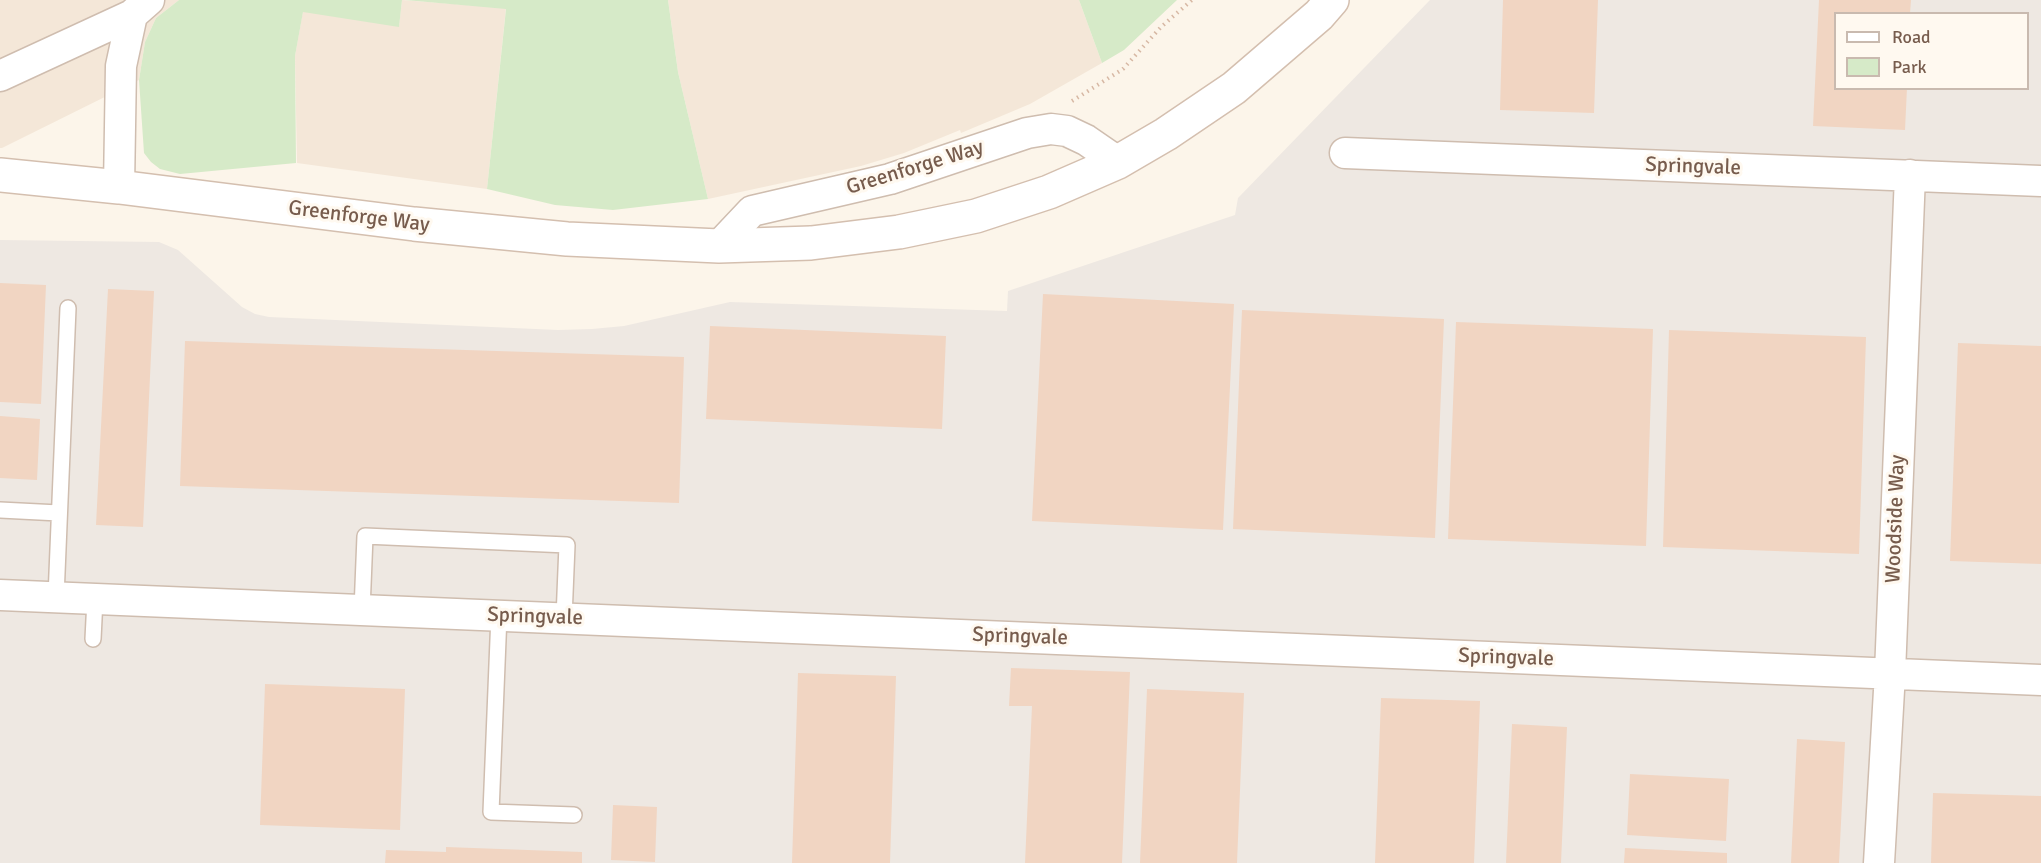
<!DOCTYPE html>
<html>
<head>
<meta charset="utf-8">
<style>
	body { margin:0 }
	#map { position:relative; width:2041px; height:863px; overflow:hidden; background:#fcf5ea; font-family:Signika,sans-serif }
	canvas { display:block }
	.legend { position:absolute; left:1834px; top:12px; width:195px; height:78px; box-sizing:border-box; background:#fff9f0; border:2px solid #c9baaf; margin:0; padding:8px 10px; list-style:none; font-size:18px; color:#775c4d }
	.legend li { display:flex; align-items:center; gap:12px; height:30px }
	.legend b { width:30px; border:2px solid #c9baaf }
</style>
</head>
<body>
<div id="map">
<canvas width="2041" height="863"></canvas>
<ul class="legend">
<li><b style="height:8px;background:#fff"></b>Road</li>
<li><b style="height:16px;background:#d6eac8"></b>Park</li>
</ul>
</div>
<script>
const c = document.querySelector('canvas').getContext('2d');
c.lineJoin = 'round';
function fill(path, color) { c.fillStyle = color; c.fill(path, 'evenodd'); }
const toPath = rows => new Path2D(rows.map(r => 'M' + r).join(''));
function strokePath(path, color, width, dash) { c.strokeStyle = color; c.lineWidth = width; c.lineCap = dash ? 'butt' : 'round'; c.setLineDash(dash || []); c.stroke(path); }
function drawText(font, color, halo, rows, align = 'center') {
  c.font = font + ' Signika,sans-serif'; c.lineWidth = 6; c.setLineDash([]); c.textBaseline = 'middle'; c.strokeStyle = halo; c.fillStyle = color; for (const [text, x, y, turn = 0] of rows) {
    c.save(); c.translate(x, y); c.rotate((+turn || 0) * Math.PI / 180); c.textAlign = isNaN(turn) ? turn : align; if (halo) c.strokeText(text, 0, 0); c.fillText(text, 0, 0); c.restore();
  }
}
fill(toPath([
	[0,0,179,0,156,18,145,42,139,80,2,148,0,148],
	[402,0,506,8,487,189,297,163,295,56,303,11,399,26],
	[668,0,1079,0,1102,63,1030,104,961,133,960,130,904,153,861,166,708,199,678,72]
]), '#f4e7d8');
fill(toPath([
	[1430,0,2041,0,2041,863,0,863,0,240,159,242,178,250,242,307,255,314,269,317,558,330,592,329,624,326,730,302,1007,311,1008,291,1235,215,1238,198],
	[1836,14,2028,14,2028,88,1836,88]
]), '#eee8e2');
fill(toPath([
	[179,0,402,0,399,27,303,12,295,56,296,163,180,174,160,169,151,162,144,153,139,80,145,42,156,18],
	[405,0,668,0,678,72,708,199,613,210,555,205,487,189,506,9],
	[1079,0,1177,0,1124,50,1102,63]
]), '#d6eac8');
fill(toPath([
	[1503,0,1598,0,1594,113,1500,110],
	[1819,0,1911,0,1910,14,1836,14,1836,88,1907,88,1905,130,1813,126],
	[0,283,46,285,41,404,0,402],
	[108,289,154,291,143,527,96,525],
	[1043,294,1234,304,1223,530,1032,521],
	[1242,310,1444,319,1435,538,1233,529],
	[1456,322,1653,329,1646,546,1448,539],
	[710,326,946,336,942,429,706,419],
	[1669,330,1866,337,1859,554,1663,547],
	[185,341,684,357,679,503,180,486],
	[1958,343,2041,346,2041,564,1950,561],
	[0,416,40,419,37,480,0,478],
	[1011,668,1130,672,1122,863,1025,863,1032,706,1009,706],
	[798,673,896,676,890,863,792,863],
	[265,684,405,689,400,830,260,825],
	[1147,689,1244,693,1237,863,1140,863],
	[1381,698,1480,701,1474,863,1375,863],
	[1512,724,1567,727,1561,863,1506,863],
	[1797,739,1845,742,1839,863,1791,863],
	[1630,774,1729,779,1726,841,1627,835],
	[1933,793,2041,796,2041,863,1931,863],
	[613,805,657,807,655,862,611,860],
	[446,847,582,852,582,863,385,863,386,850,446,852],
	[1625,848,1727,853,1727,863,1624,863]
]), '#f1d5c2');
const lane = toPath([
	[0,510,59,513],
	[56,597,68,308],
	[362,610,365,536,567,545,564,618],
	[499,615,491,812,574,815],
	[93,639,95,599]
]);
const street = toPath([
	[0,76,132,15],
	[1345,153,2041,181],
	[119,187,121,66,132,15,149,0],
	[719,246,752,211,890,179,1027,133,1051,129,1067,131,1086,140,1118,162],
	[0,595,2041,680],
	[1879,863,1890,673,1910,175]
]);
const secondary = toPath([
	[0,175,119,187,414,224,567,239,719,246,811,243,899,232,976,216,1049,192,1118,162,1166,134,1234,88,1319,15,1332,0]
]);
strokePath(lane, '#cfbdaf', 18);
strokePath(street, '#cfbdaf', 33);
strokePath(secondary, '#d4bfaf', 36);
strokePath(toPath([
	[1072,101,1123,69,1161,27,1192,0]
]), '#d7b8a4', 4, [1.5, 4.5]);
strokePath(lane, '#fff', 15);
strokePath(street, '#fff', 30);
strokePath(secondary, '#fff', 33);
drawText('21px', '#775c4d', '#fff9f0', [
	["Springvale",1693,167,2],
	["Greenforge Way",915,168,-17],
	["Greenforge Way",359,217,7],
	["Woodside Way",1896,519,-88],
	["Springvale",535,617,2],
	["Springvale",1020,637,2],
	["Springvale",1506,658,2]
]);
</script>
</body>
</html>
